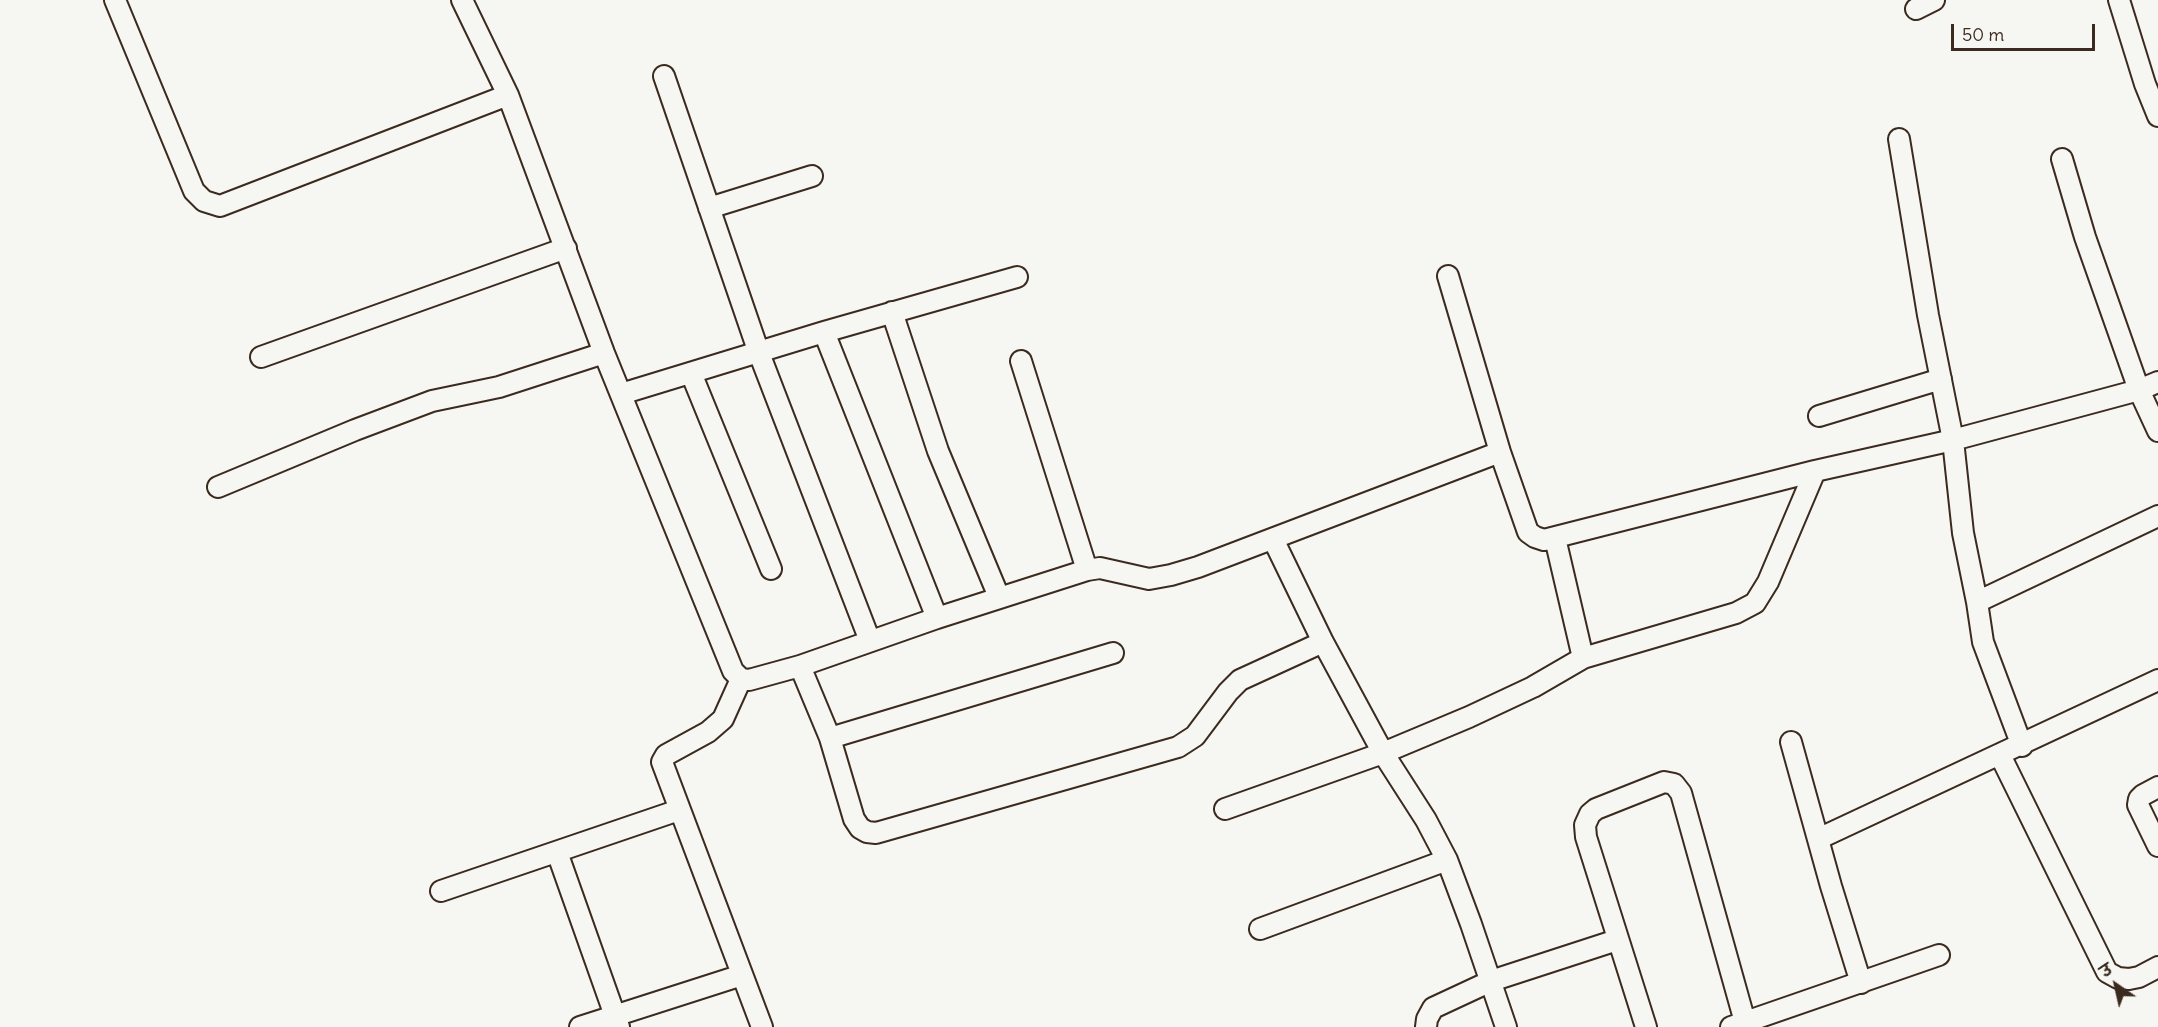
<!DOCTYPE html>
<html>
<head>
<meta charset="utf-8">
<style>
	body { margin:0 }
	#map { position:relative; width:2158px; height:1027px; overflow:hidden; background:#f6f6f2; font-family:Delius,"Playpen Sans Deva",sans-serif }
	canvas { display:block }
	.north { position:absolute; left:2086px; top:955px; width:60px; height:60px; -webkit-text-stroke:4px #f6f6f2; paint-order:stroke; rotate:326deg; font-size:16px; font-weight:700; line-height:24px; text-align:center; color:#3b2a1e }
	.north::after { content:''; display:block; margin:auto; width:21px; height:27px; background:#3b2a1e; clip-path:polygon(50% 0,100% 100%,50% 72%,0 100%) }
	.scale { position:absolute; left:1951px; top:24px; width:144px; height:27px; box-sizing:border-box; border:3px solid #3b2a1e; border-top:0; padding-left:8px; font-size:18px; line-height:21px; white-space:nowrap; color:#3b2a1e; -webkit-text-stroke:4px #f6f6f2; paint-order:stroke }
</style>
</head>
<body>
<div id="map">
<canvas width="2158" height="1027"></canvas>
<div class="north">उ</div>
<div class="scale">50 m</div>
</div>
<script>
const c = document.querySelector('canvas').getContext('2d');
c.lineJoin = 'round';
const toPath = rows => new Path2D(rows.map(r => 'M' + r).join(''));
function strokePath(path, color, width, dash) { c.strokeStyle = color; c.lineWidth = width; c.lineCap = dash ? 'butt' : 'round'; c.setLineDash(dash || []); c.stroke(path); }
const minor = toPath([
	[115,0,194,191,204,201,220,206,508,95],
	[462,0,508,95,604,353,733,671,741,679,749,680,800,666,937,618,1087,570,1100,568,1149,579,1171,575,1198,567,1500,452,1528,532,1535,537,1544,540,1815,471,1953,440,2139,390,2158,382],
	[2119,0,2145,84,2158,116],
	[1916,9,1934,0],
	[664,76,759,353,870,641],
	[1899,139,1928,315,1953,440,1963,533,1977,602,1983,642,2022,746],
	[2062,159,2085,237,2139,390,2158,431],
	[709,208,812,176],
	[1448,276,1500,452],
	[892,312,938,451,999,597],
	[824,332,937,618],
	[261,357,566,248],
	[1021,361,1087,570],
	[691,373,771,569],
	[621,394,824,332,1017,277],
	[1819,416,1941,379],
	[218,487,355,430,432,401,499,387,604,353],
	[1555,538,1583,658],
	[1273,539,1323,642,1383,753,1426,820,1447,860,1471,924,1506,1027],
	[1977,602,2158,516],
	[800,666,830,738,854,819,860,828,867,832,876,833,1178,747,1195,736,1228,692,1240,680,1323,642],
	[741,679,723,719,708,732,666,755,662,762,762,1027],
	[830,738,1113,653],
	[1791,742,1831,886,1861,983],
	[2000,755,2107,972,2118,978,2129,979,2139,977,2158,967],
	[2158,787,2143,795,2139,799,2138,805,2158,846],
	[1225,809,1383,753,1469,717,1533,687,1583,658,1736,613,1755,603,1768,582,1815,471],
	[1818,839,2158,680],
	[557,852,619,1027],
	[441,891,679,810],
	[1260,929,1447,860],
	[580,1027,742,975],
	[1426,1027,1427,1019,1433,1008,1491,981,1617,940],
	[1646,1027,1586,837,1585,825,1590,814,1596,809,1664,782,1674,784,1681,793,1745,1022],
	[1731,1027,1939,955]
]);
strokePath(minor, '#3b2a1e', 24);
strokePath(minor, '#f6f6f2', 20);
</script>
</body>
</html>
